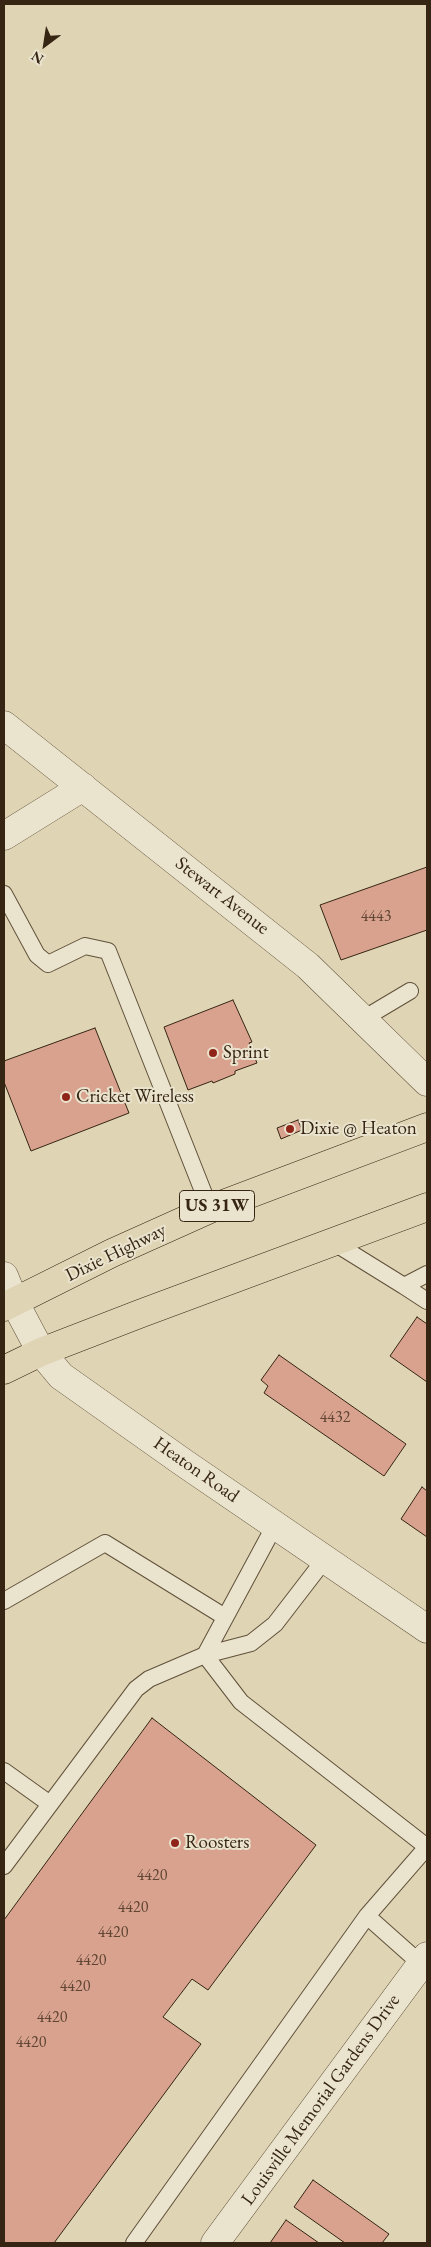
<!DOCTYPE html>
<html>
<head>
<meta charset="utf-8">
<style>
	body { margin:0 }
	#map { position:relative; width:431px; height:2247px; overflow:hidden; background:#dfd4b4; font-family:"EB Garamond",serif }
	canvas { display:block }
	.frame { position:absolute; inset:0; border:5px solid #352512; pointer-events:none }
	.north { position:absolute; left:20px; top:20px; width:50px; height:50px; -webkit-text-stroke:4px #eae3ce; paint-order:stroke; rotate:211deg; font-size:14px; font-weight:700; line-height:20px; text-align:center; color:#352512 }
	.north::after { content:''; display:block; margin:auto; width:18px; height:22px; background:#352512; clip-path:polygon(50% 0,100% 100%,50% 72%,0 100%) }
</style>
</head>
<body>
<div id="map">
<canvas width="431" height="2247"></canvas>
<div class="frame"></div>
<div class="north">N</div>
</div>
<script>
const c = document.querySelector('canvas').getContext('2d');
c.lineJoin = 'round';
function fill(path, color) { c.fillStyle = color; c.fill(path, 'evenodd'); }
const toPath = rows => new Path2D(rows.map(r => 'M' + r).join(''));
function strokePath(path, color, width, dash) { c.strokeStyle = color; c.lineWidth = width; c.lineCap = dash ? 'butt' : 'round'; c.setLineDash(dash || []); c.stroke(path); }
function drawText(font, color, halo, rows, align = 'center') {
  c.font = font + ' "EB Garamond",serif'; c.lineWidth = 4; c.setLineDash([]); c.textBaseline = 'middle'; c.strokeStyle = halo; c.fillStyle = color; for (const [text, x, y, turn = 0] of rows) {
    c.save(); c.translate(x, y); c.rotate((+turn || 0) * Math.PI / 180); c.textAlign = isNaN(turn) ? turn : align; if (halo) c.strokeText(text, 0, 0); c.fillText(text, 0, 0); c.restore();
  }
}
const building = toPath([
	[427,867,427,930,341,960,320,905,427,867],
	[233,1000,252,1042,249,1043,257,1063,235,1071,235,1074,213,1083,212,1081,188,1090,164,1027,233,1000],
	[95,1028,129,1113,31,1151,4,1082,4,1061,95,1028],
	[298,1120,302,1130,281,1139,277,1128,298,1120],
	[417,1317,427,1324,427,1382,390,1356,417,1317],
	[279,1355,406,1444,384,1476,264,1393,268,1386,261,1380,279,1355],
	[422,1487,427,1491,427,1537,401,1519,422,1487],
	[152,1718,316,1845,208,1990,192,1979,163,2017,201,2044,54,2243,4,2243,4,1920,152,1718],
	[313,2180,389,2234,382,2243,345,2243,294,2207,313,2180],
	[286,2220,319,2243,270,2243,286,2220]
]);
fill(building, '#d8a28f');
strokePath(building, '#352512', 1);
const service = toPath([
	[4,894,37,955,48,964,85,946,108,951,210,1209],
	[363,1019,410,991],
	[333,1242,404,1286,427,1274],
	[404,1286,427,1301],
	[275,1525,205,1655,251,1643,275,1624,325,1559],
	[4,1601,105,1543,225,1617],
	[4,1771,50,1804],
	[4,1866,136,1689,149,1679,205,1655,241,1702,427,1847,367,1916,134,2243],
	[367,1916,421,1964]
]);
const minor = toPath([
	[4,725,308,966,427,1082],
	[4,836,83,787],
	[4,1276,15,1303,41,1352,61,1376,184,1463,427,1629],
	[215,2243,427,1956]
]);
const primary = toPath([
	[4,1307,112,1253,210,1209,427,1127],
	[4,1370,41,1352,142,1313,427,1207]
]);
strokePath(service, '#60513a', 18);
strokePath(minor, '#60513a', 29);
strokePath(primary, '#352512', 29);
strokePath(service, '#eae3ce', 16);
strokePath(minor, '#eae3ce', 28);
strokePath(primary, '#dfd4b4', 28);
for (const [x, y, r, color] of [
	[213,1053,5,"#8f2418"],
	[66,1097,5,"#8f2418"],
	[290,1129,5,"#8f2418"],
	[175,1843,5,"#8f2418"]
]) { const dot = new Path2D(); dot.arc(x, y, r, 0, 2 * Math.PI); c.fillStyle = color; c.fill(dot); strokePath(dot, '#eae3ce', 2); }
drawText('16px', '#5e4431', null, [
	["4443",376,917],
	["4432",335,1418],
	["4420",152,1876],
	["4420",133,1908],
	["4420",113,1933],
	["4420",91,1961],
	["4420",75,1987],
	["4420",52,2018],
	["4420",31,2043]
]);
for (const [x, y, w] of [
	[217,1206,75]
]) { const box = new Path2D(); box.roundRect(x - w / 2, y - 15.5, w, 31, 4); c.fillStyle = '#eae3ce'; c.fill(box); strokePath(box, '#352512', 1); }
drawText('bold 18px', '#352512', null, [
	["US 31W",217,1206]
]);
drawText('19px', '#352512', '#eae3ce', [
	["Stewart Avenue",222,896,38],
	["Dixie Highway",116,1253,-26],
	["Heaton Road",196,1470,35],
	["Louisville Memorial Gardens Drive",321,2100,-54]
]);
drawText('19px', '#352512', '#eae3ce', [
	["Sprint",223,1053],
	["Cricket Wireless",76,1097],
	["Dixie @ Heaton",300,1129],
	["Roosters",185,1843]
], 'left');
</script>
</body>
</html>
